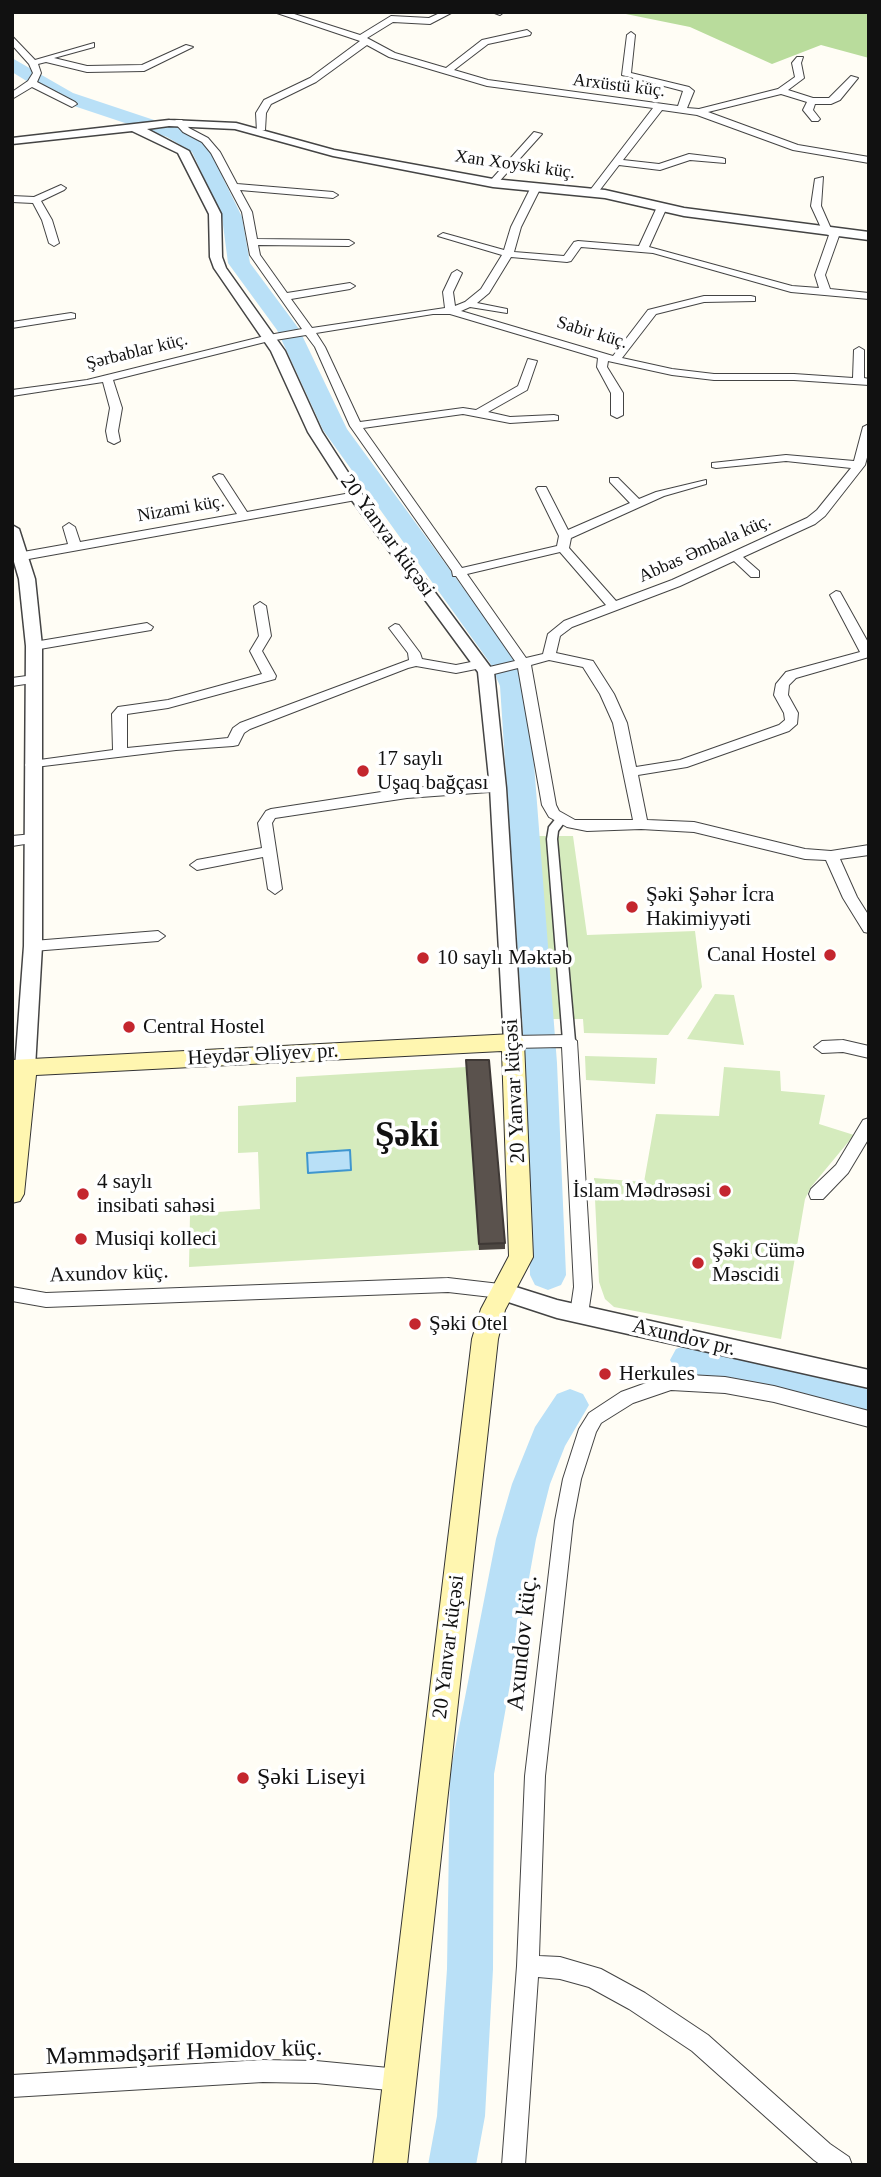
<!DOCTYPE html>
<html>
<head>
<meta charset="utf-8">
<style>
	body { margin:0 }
	#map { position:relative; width:881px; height:2177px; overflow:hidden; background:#fffdf5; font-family:"Times New Roman",serif }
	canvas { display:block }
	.frame { position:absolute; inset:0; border:14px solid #111; pointer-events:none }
</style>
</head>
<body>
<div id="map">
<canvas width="881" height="2177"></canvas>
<div class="frame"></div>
</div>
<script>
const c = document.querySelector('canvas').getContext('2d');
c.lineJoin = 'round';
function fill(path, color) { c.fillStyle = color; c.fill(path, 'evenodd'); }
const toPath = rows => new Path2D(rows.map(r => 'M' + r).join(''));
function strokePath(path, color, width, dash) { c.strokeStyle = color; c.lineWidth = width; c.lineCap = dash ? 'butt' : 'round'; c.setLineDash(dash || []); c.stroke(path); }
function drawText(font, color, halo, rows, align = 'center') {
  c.font = font + ' "Times New Roman",serif'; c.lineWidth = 7; c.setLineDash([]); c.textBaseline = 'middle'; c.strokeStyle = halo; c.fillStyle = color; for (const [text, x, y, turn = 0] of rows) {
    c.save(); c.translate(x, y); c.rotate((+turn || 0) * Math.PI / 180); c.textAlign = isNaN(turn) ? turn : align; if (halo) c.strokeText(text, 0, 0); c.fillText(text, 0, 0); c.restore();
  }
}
fill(toPath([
	[530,836,573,836,587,935,695,931,702,987,668,1035,584,1033,583,1019,542,1019],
	[715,994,734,995,744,1045,687,1039],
	[585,1056,657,1058,655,1084,586,1080],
	[466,1067,479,1250,189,1267,190,1214,260,1209,258,1152,238,1153,238,1106,296,1102,296,1077],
	[724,1067,780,1071,781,1091,825,1095,819,1124,854,1135,811,1187,805,1199,781,1339,614,1307,605,1299,599,1282,594,1178,644,1182,656,1114,719,1116]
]), '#d5ebbd');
fill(toPath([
	[616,12,869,12,869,58,821,45,772,64,690,27]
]), '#b9dc9c');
const water = toPath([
	[350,1150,351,1170,308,1173,307,1153,350,1150]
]);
fill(water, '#b9e0f7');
strokePath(water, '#3f96cf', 2);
fill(toPath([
	[12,58,73,93,181,129,207,145,242,217,250,263,299,329,347,429,513,656,528,686,557,1063,566,1275,561,1285,548,1290,535,1285,530,1275,525,1063,500,686,490,663,323,430,277,330,228,263,222,217,192,152,167,137,59,101,12,72,12,58],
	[689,1344,760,1352,869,1379,869,1411,760,1384,689,1376,676,1371,670,1360,676,1349,689,1344],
	[570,1389,583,1394,589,1405,565,1446,550,1484,536,1539,494,1774,493,1969,485,2116,476,2165,428,2165,437,2116,447,1969,450,1774,496,1539,512,1484,535,1427,557,1394,570,1389]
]), '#b9e0f7');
const pedestrian = toPath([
	[561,816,566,820,558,831,557,839,575,1041,569,1045,563,1041,547,839,549,827,557,817,561,816]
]);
const minor = toPath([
	[274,12,288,12,360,35,391,16,429,18,442,12,453,12,430,24,393,22,367,38,395,53,446,68,482,40,527,30,531,33,530,35,488,44,454,70,488,80,678,106,683,91,622,75,627,35,631,32,635,35,631,73,689,87,694,91,687,108,699,109,778,89,795,77,792,63,797,57,803,57,801,63,804,78,788,90,813,98,829,98,851,76,858,78,840,100,831,104,815,104,813,110,820,119,818,121,812,121,803,110,807,102,781,94,708,112,798,145,869,157,869,163,793,150,697,115,662,110,623,160,659,164,689,154,722,158,725,159,725,163,690,160,660,170,619,165,596,195,593,196,588,193,653,108,487,86,389,57,367,45,316,82,271,104,266,113,265,130,257,132,256,113,264,100,310,78,360,41,274,12],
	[492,12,504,12,500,15,492,12],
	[12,36,35,60,94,43,94,47,54,58,87,66,142,65,186,45,193,47,144,71,87,72,46,62,38,64,41,73,37,82,75,102,77,104,72,107,32,87,12,99,12,92,28,81,33,73,29,64,12,45,12,36],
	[176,120,182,120,189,128,208,138,220,152,237,184,333,192,338,195,333,198,240,190,252,212,257,239,349,240,354,243,349,246,258,245,260,255,287,293,350,283,355,286,350,289,291,299,312,328,445,308,443,292,452,273,457,270,462,273,453,292,455,306,465,302,481,289,502,255,438,236,443,233,504,250,511,227,530,189,535,186,540,189,521,227,514,252,564,256,574,242,578,241,639,246,657,207,662,204,667,207,649,247,792,286,819,288,815,275,829,235,823,232,811,206,815,179,823,177,821,206,832,231,840,233,825,275,830,289,869,293,869,299,791,292,653,253,581,247,571,261,567,262,511,257,489,293,477,303,507,309,507,313,470,307,461,311,613,356,648,310,704,296,751,296,755,297,755,301,704,302,656,314,622,358,672,369,714,374,794,374,853,378,854,350,859,347,864,350,864,378,869,379,869,385,794,380,714,380,672,375,608,361,607,367,623,393,623,415,617,418,611,415,611,393,597,367,598,358,450,314,433,314,316,333,325,347,360,422,463,408,476,410,518,386,528,359,537,361,527,390,488,412,510,417,554,415,558,416,558,420,510,423,463,414,363,428,462,568,557,546,559,536,536,489,538,487,546,487,568,530,630,503,610,482,610,478,618,478,639,499,656,492,706,480,706,484,664,496,571,538,569,548,616,601,672,580,807,518,817,510,851,468,786,461,716,468,712,467,712,463,786,455,854,461,863,427,869,424,869,450,865,465,825,516,815,524,743,557,759,571,759,577,751,577,734,561,680,586,572,627,560,636,556,653,593,661,614,694,627,723,636,767,680,760,779,725,785,720,784,713,774,695,776,684,786,672,860,652,830,595,836,591,840,592,869,644,869,657,796,678,789,685,788,695,798,713,797,724,789,731,687,767,638,775,647,820,694,822,805,849,831,851,869,845,869,855,840,859,857,897,869,916,869,933,864,932,843,898,826,860,805,859,694,832,641,829,587,831,567,827,549,817,542,805,518,668,486,676,480,672,481,669,515,661,456,576,453,576,452,571,350,426,315,347,306,335,269,341,113,380,122,408,118,431,120,441,114,444,108,441,106,431,110,408,103,382,12,396,12,390,87,380,269,335,302,329,250,255,242,212,211,153,202,142,183,132,174,122,176,120],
	[560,552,606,605,564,621,548,634,543,654,526,658,467,574,560,552],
	[549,660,583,667,600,694,613,723,633,820,575,820,559,811,556,805,531,665,549,660],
	[534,132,542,134,496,185,490,185,490,181,534,132],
	[61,185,66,188,64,190,41,201,52,220,59,243,54,246,49,243,42,220,33,203,12,202,12,196,34,197,61,185],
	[71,313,75,314,75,318,12,328,12,322,71,313],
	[219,474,223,475,247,512,356,492,362,496,356,500,12,562,12,554,68,544,63,527,69,523,75,527,80,542,237,514,213,477,219,474],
	[260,602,266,606,271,636,262,651,276,676,275,679,168,708,127,714,127,748,228,738,233,728,240,723,409,660,408,653,389,628,395,624,399,625,420,653,422,659,456,665,481,660,487,664,486,667,456,673,416,666,408,668,250,729,244,733,238,745,233,746,176,750,27,768,25,765,27,762,32,761,113,750,112,714,118,707,168,700,262,674,250,651,259,636,254,606,260,602],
	[147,623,153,627,151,630,34,650,28,646,34,642,147,623],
	[34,675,39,676,39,682,12,686,12,678,34,675],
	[498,783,503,785,505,788,503,791,407,798,275,818,272,823,282,889,275,894,268,889,263,857,197,870,190,865,197,860,262,848,258,823,266,811,271,809,407,788,498,783],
	[33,834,40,839,38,842,12,846,12,836,33,834],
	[158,931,165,936,158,941,33,951,26,946,33,941,158,931],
	[569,1035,577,1041,592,1287,588,1314,585,1319,579,1321,573,1319,570,1314,574,1287,562,1047,513,1048,505,1042,513,1036,569,1035],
	[843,1040,869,1046,869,1058,843,1052,822,1053,814,1047,822,1041,843,1040],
	[869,1118,869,1138,848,1173,823,1199,811,1199,809,1194,811,1189,836,1165,863,1120,869,1118],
	[448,1278,500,1284,506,1286,509,1291,506,1296,500,1298,448,1292,46,1307,12,1301,12,1287,46,1293,448,1278],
	[671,1374,725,1377,774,1386,869,1411,869,1427,774,1402,725,1393,671,1390,633,1403,601,1423,596,1432,581,1479,573,1521,545,1776,539,1956,560,1957,601,1969,645,1993,708,2035,830,2144,849,2157,852,2165,821,2165,814,2160,692,2051,629,2009,589,1987,560,1979,538,1977,525,2165,502,2165,517,1966,525,1776,555,1521,563,1479,579,1429,589,1413,621,1392,671,1374],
	[263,2060,316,2061,399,2069,407,2072,410,2080,407,2088,399,2091,316,2083,263,2082,12,2097,12,2075,263,2060]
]);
const tertiary = toPath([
	[169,120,236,123,334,150,493,179,605,190,684,208,869,232,869,240,684,216,605,198,493,187,333,156,235,129,169,126,147,129,189,151,221,214,222,257,226,268,285,351,322,432,362,494,494,672,506,788,522,1042,520,1047,506,1047,504,1042,490,788,478,672,351,499,308,432,271,351,214,268,210,257,209,214,178,153,132,131,12,144,12,138,169,120],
	[12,525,19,529,35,579,42,646,42,946,35,1068,25,1075,15,1068,24,946,26,646,19,579,12,555,12,525],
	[500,1282,557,1300,869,1370,869,1388,557,1318,493,1297,490,1291,493,1285,500,1282]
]);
const secondary = toPath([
	[513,1034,521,1036,524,1042,533,1257,505,1310,498,1339,407,2165,373,2165,472,1339,481,1309,509,1256,502,1051,36,1075,24,1194,20,1201,12,1203,12,1060,513,1034]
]);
strokePath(pedestrian, '#444', 3);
strokePath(minor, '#444', 2);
strokePath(tertiary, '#444', 3);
strokePath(secondary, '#333', 2);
fill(pedestrian, '#fff');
fill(minor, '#fff');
fill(tertiary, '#fff');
fill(secondary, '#fff6b0');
fill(toPath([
	[466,1060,505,1243,505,1249,479,1250]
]), '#4d4742');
const building = toPath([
	[466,1060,489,1060,505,1243,479,1244,466,1060]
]);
fill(building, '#5a524d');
strokePath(building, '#3f3936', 2);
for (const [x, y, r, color] of [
	[363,771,7,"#c4262e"],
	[632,907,7,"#c4262e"],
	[830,955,7,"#c4262e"],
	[423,958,7,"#c4262e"],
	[129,1027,7,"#c4262e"],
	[725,1191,7,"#c4262e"],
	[83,1194,7,"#c4262e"],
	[81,1239,7,"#c4262e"],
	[698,1263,7,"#c4262e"],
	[415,1324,7,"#c4262e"],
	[605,1374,7,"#c4262e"],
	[243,1778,7,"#c4262e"]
]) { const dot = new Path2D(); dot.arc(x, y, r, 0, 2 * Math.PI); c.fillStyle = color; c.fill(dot); strokePath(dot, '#fff', 2.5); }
drawText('18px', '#111', '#fff', [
	["Arxüstü küç.",619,86,7],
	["Xan Xoyski küç.",515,165,8],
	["Sabir küç.",592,333,17],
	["Şərbablar küç.",137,352,-14],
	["Nizami küç.",181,509,-10],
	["Abbas Əmbala küç.",705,549,-24]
]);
drawText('21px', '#111', '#fff', [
	["20 Yanvar küçəsi",387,536,54],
	["Heydər Əliyev pr.",263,1055,-3],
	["20 Yanvar küçəsi",515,1091,-93],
	["Axundov küç.",109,1274,-2],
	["Axundov pr.",684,1338,13],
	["20 Yanvar küçəsi",449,1647,-83]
]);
drawText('21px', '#111', '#fff', [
	["17 saylı",377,759],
	["Uşaq bağçası",377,783],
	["Şəki Şəhər İcra",646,895],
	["Hakimiyyəti",646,919],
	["Canal Hostel",816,955,"right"],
	["10 saylı Məktəb",437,958],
	["Central Hostel",143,1027],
	["4 saylı",97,1182],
	["insibati sahəsi",97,1206],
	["İslam Mədrəsəsi",711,1191,"right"],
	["Musiqi kolleci",95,1239],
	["Şəki Cümə",712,1251],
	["Məscidi",712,1275],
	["Şəki Otel",429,1324],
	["Herkules",619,1374]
], 'left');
drawText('24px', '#111', '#fff', [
	["Axundov küç.",523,1643,-84],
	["Məmmədşərif Həmidov küç.",184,2053,-2]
]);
drawText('24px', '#111', '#fff', [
	["Şəki Liseyi",257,1778]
], 'left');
drawText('bold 35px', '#111', '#fff', [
	["Şəki",407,1137]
]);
</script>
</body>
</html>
